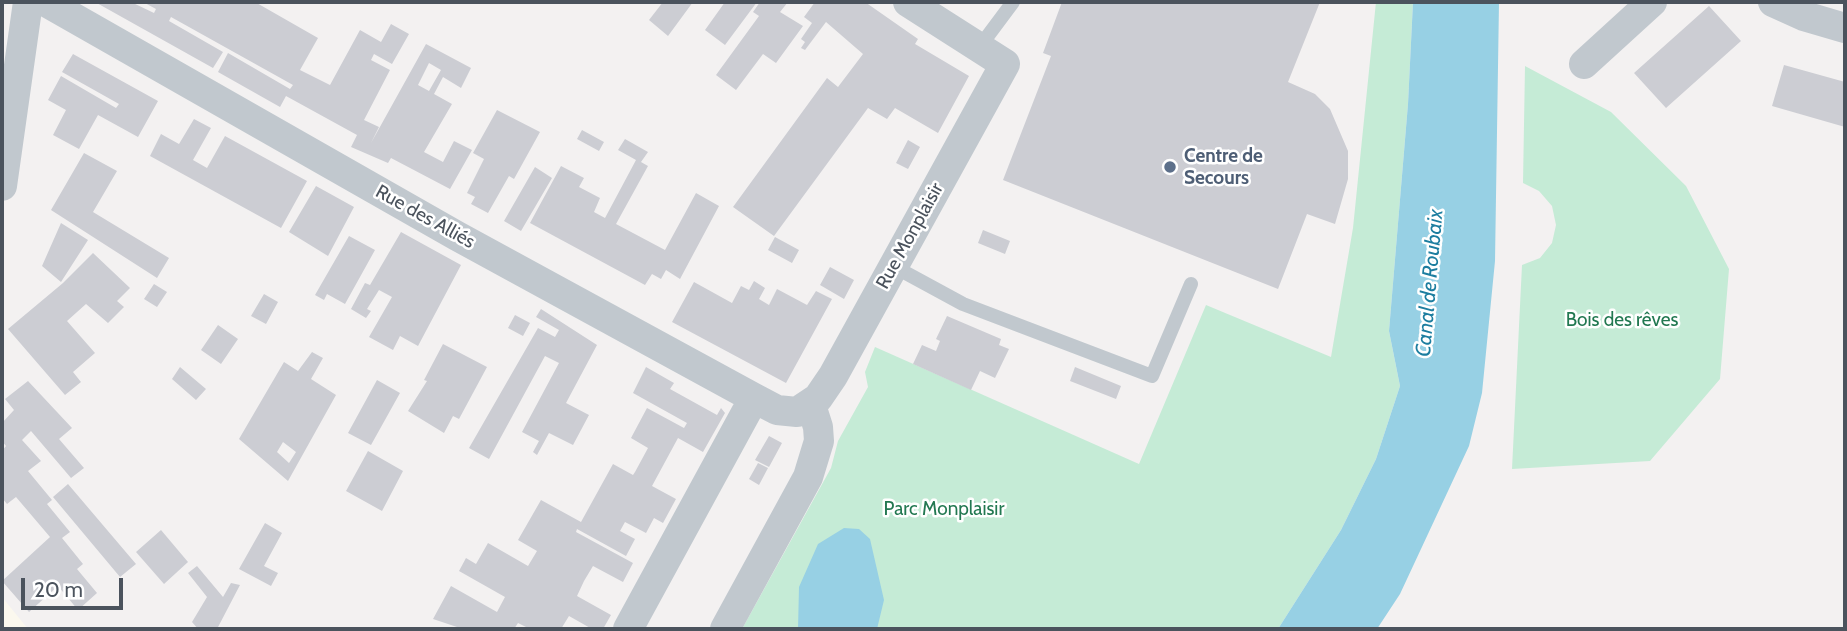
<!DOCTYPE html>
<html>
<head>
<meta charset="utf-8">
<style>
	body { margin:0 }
	#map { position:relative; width:1847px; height:631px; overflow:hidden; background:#f3f1f1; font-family:Cabin,sans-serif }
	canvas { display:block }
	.frame { position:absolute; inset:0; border:4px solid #4b535d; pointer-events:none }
	.scale { position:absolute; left:21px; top:578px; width:102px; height:32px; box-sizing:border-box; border:4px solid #4b535d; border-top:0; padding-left:9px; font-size:21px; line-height:24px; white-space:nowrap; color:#4b535d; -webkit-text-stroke:5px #fff; paint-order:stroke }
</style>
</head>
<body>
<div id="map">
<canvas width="1847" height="631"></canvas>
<div class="frame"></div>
<div class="scale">20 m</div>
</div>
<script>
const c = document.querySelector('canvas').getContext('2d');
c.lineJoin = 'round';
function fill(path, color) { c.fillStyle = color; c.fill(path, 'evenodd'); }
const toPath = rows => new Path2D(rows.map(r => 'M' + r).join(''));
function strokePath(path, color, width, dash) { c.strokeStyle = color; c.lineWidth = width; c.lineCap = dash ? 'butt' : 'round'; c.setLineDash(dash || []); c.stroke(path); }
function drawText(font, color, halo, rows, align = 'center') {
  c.font = font + ' Cabin,sans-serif'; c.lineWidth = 5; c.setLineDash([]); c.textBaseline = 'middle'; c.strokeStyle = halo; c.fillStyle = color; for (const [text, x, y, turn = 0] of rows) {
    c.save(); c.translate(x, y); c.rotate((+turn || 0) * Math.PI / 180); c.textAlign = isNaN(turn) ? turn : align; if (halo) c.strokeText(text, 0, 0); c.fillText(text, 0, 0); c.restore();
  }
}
fill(toPath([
	[2,597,28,629,2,629]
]), '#fbf8ee');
fill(toPath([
	[1376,2,1413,2,1408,104,1389,331,1400,386,1376,459,1341,530,1278,629,742,629,831,468,838,441,868,387,865,372,875,347,1139,464,1206,305,1331,357,1353,228],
	[1525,66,1611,112,1686,186,1729,269,1720,379,1650,461,1512,469,1522,265,1540,258,1552,243,1556,225,1552,206,1539,191,1523,183]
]), '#c5ebd6');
fill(toPath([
	[1413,2,1499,2,1495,261,1482,393,1469,446,1400,594,1377,629,1278,629,1341,530,1376,459,1400,386,1389,331,1408,104],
	[844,528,859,529,870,539,884,600,877,629,798,629,799,587,818,544]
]), '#97d0e4');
fill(toPath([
	[95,2,131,2,154,13,156,9,143,2,255,2,318,38,300,70,330,85,360,30,381,42,391,24,409,34,392,64,374,54,371,60,390,70,364,120,379,127,371,143,426,44,471,68,461,88,443,77,434,94,452,104,424,152,443,162,454,141,472,150,450,189,391,158,388,163,351,147,357,135,286,96,280,107,218,72,228,53,290,89,293,85,171,17,169,21,223,52,213,68],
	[429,63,441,70,429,91,418,85],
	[663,2,693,2,668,36,649,20],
	[725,2,757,2,725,45,705,30],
	[760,2,788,2,780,12,803,26,776,63,763,54,736,90,716,75,759,16,753,12],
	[815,2,865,2,918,39,915,44,969,76,938,133,895,108,887,119,868,108,774,236,733,207,827,78,838,87,863,54,826,22,805,50,801,48,805,42,801,39,812,23,804,17],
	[1062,2,1320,2,1288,82,1315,94,1330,109,1348,151,1348,179,1335,224,1307,214,1278,289,1003,180,1051,56,1043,53],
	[1709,6,1741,41,1666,108,1634,73],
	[73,54,158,101,138,137,98,115,79,149,53,135,66,110,48,100,61,76,116,108,119,104,62,72],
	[1784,65,1845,82,1845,127,1772,106],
	[497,110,540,132,514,179,509,176,488,213,471,204,475,197,467,193,484,159,473,153],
	[194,119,211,128,193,160,207,168,225,136,307,181,281,228,150,156,161,134,179,144],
	[582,130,604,142,599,151,577,139],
	[625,139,648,152,641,162,648,166,616,224,665,250,696,193,719,206,680,279,666,270,661,279,652,274,645,285,530,223,561,166,584,178,579,187,600,198,594,212,605,218,636,160,618,150],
	[908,140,920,147,908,169,896,163],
	[84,153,117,171,93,212,169,258,157,278,51,210],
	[535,167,552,178,521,231,504,221],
	[316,186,354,207,328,256,289,232],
	[61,223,88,240,61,282,42,266],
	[983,230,1010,241,1005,254,978,243],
	[401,232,461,265,418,346,400,336,393,350,369,337,392,297,379,290,367,309,371,311,366,318,351,309,365,283,370,285],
	[349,236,375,250,345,304,327,294,324,300,315,295],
	[775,237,799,250,792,263,768,250],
	[93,253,130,288,117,301,124,307,108,323,86,304,67,321,95,353,73,372,81,382,65,395,8,329,63,283],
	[830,267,854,280,844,299,820,285],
	[754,281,765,288,759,299,769,305,777,289,807,305,816,291,832,299,786,383,672,322,694,282,732,303,741,286,749,290],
	[154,284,167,292,157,307,144,299],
	[264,294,278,302,266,324,251,316],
	[541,309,597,345,566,403,589,415,573,445,549,433,537,455,533,452,539,441,522,432,559,363,545,356,489,459,469,448,538,328,555,337,559,330,536,317],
	[515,315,530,323,523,336,508,328],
	[947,316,1001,339,999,345,1009,349,995,378,980,371,971,390,913,364,922,345,936,351,940,341,936,339],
	[218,325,238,339,221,364,201,350],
	[443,344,487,367,459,419,453,416,444,433,408,411,427,381,424,380],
	[312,352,323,358,311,379,336,395,288,481,239,439,284,362,298,371],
	[283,442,296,452,289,463,277,452],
	[180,367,206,389,196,400,172,379],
	[646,367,674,383,670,389,717,415,721,408,725,413,703,452,678,438,652,486,676,499,663,523,654,518,646,533,625,522,620,531,635,539,626,556,577,529,576,532,633,563,623,582,593,566,584,581,577,596,611,615,603,629,592,629,569,616,561,629,530,629,518,623,514,629,463,629,433,619,451,586,497,612,505,597,459,571,466,558,476,564,488,543,528,566,537,551,518,540,541,500,581,522,613,464,633,475,635,472,648,448,631,438,647,408,684,428,687,423,633,393],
	[1075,367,1121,386,1116,399,1070,381],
	[377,380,400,393,371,445,348,433],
	[28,381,72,428,59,439,84,468,71,478,31,431,22,440,41,461,28,471,52,500,47,504,70,532,62,538,83,564,77,569,97,593,78,610,58,586,29,612,2,581,50,537,16,497,7,504,2,498,2,451,6,446,2,441,2,423,14,410,5,399],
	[769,436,782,443,769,467,755,460],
	[368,451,403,471,382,511,346,491],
	[758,463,768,468,759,485,749,479],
	[68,484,136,564,120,577,53,497],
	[265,523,282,533,264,566,278,573,271,586,239,569],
	[161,530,188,562,164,584,136,552],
	[197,566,223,597,231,583,240,585,217,629,198,629,192,622,207,597,188,573]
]), '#cccdd3');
strokePath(toPath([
	[978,49,1013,2],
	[893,266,963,304,1152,376,1191,284]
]), '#c1c8ce', 14);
strokePath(toPath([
	[46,2,457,236,754,398,777,410,797,412,818,398,833,376,1005,64,908,2],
	[1773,2,1804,16,1845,28],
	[1584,64,1652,2],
	[2,186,28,2],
	[628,629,754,398],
	[725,629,808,477,819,441,818,427,811,405]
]), '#c1c8ce', 30);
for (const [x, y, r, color] of [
	[1170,167,7,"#5c6f8a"]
]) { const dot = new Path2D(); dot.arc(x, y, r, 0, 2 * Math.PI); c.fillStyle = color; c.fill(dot); strokePath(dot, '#fff', 2.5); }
drawText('bold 19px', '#4e5e75', '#fff', [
	["Centre de",1184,156],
	["Secours",1184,178]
], 'left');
drawText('19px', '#4b535d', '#fff', [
	["Rue des Alliés",425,217,29],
	["Rue Monplaisir",910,236,-61]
]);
drawText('19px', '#227851', '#fff', [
	["Bois des rêves",1622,320],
	["Parc Monplaisir",944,509]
]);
drawText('italic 21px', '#1c7d9f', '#fff', [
	["Canal de Roubaix",1430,283,-85]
]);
</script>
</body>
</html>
